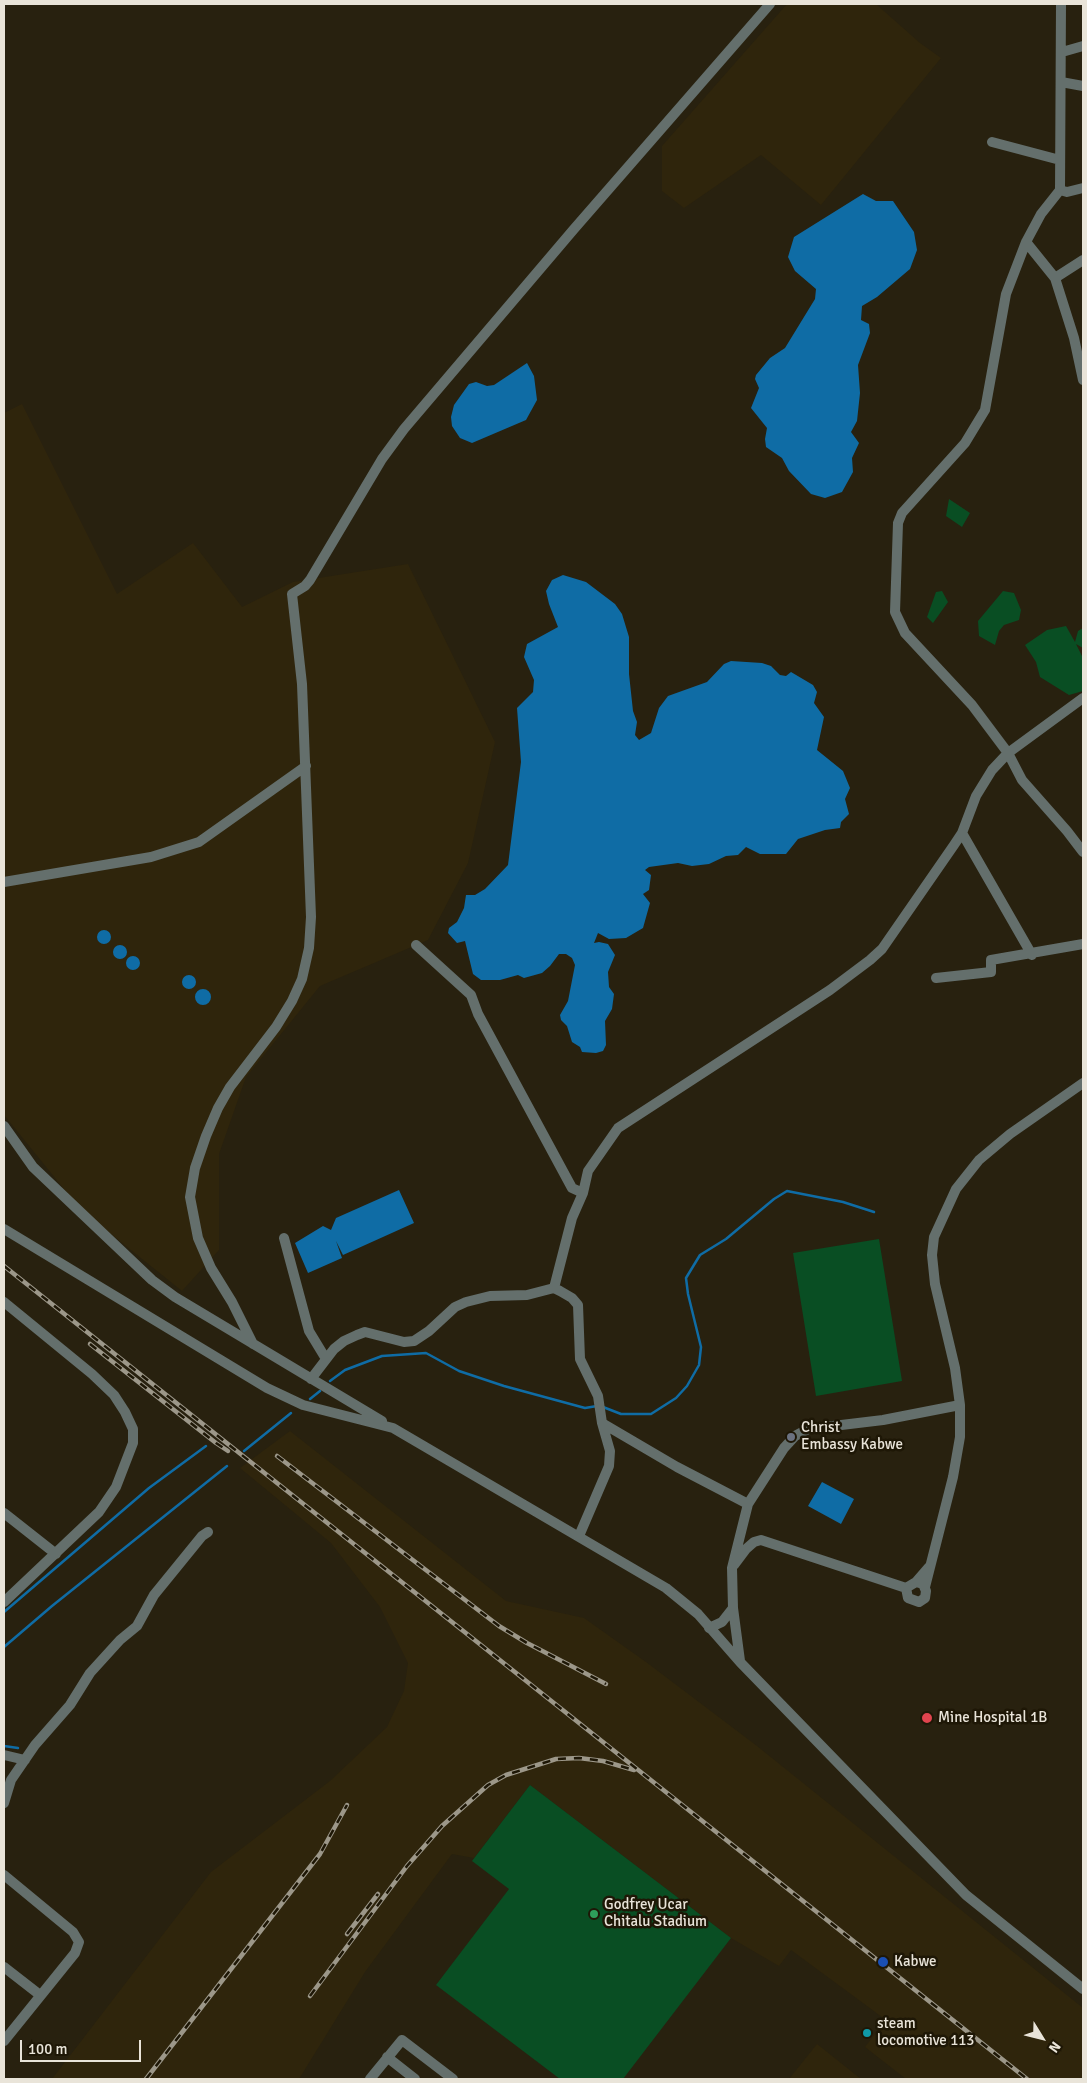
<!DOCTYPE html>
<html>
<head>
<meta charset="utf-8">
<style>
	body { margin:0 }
	#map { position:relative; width:1087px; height:2083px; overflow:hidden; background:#28210f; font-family:Signika,sans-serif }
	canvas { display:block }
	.frame { position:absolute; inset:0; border:5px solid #e9e4d9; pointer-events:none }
	.north { position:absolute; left:1017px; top:2013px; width:50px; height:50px; -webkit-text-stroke:4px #1e1706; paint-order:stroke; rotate:126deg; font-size:14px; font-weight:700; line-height:20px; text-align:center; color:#e9e4d9 }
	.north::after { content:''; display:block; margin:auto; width:18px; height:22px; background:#e9e4d9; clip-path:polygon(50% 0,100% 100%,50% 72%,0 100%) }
	.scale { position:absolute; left:20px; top:2040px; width:121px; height:22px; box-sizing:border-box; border:2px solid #e9e4d9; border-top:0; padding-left:6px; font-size:15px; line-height:18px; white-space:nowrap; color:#e9e4d9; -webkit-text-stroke:4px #1e1706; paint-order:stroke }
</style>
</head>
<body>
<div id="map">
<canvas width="1087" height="2083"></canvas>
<div class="frame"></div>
<div class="north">N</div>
<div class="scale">100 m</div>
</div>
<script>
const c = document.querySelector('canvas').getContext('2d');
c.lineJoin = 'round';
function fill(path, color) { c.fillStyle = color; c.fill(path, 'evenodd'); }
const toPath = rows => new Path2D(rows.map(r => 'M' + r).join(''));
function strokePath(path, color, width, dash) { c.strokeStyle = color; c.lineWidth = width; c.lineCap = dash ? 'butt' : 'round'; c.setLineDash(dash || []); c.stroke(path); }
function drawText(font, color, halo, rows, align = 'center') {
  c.font = font + ' Signika,sans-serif'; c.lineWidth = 5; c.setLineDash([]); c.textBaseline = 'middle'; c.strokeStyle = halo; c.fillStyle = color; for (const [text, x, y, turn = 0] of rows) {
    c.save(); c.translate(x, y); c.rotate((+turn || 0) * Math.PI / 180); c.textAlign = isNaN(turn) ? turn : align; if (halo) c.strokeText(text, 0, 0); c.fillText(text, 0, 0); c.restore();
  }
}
fill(toPath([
	[787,4,876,4,920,43,941,58,821,205,761,155,684,208,662,191,662,146],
	[22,404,117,594,193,543,242,607,293,582,408,564,495,742,468,863,428,940,320,986,246,1077,219,1154,219,1250,182,1291,81,1210,4,1115,4,413],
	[290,1431,506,1601,584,1618,646,1662,757,1746,1083,2008,1083,2079,906,2079,865,2047,886,2020,791,1950,779,1966,731,1938,530,1785,474,1858,452,1854,365,1972,299,2079,52,2079,211,1872,330,1781,387,1727,404,1691,408,1663,380,1607,331,1543,240,1468],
	[817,2044,861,2079,789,2079]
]), '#2f250c');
fill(toPath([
	[949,499,970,513,962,527,946,516],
	[942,591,948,602,933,623,927,617,936,592],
	[1003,591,1014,593,1021,610,1019,620,1004,625,999,631,995,645,979,636,978,621],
	[1066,626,1075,642,1078,631,1083,628,1083,648,1076,644,1083,658,1083,691,1069,695,1040,677,1036,662,1025,645,1047,630],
	[879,1239,902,1381,816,1396,793,1253],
	[530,1785,731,1938,623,2079,560,2079,436,1985,509,1889,472,1861]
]), '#094e23');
fill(toPath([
	[863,194,876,201,893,201,914,232,917,250,910,269,877,297,862,306,861,320,869,324,870,333,858,365,860,393,857,421,851,432,859,443,852,458,853,472,842,492,825,498,811,494,789,471,782,458,766,447,765,439,767,428,751,408,759,388,755,379,756,375,770,358,785,348,815,299,816,289,795,271,788,257,794,237],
	[527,363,534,376,537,400,526,420,472,443,460,438,452,426,451,417,454,405,469,384,476,382,487,386,494,385],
	[563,575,586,582,615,604,622,614,629,637,629,674,633,711,637,722,635,735,639,740,651,733,659,708,668,696,707,682,724,664,731,661,762,663,771,666,780,675,786,676,791,672,813,685,817,692,814,703,824,717,817,750,843,771,850,788,845,799,849,814,841,822,840,828,825,830,798,839,786,854,760,854,746,847,738,855,726,856,709,864,692,866,678,863,649,867,645,870,651,875,649,890,643,894,650,903,643,928,626,938,609,939,598,933,594,943,599,942,608,944,615,955,608,972,609,987,614,994,612,1009,605,1021,606,1045,603,1051,596,1053,582,1052,580,1047,572,1042,567,1026,561,1020,560,1015,568,1001,575,965,572,958,566,954,559,954,550,966,542,973,524,978,518,975,500,980,481,980,473,974,465,941,457,943,448,933,449,928,457,922,464,908,466,895,475,895,485,889,508,865,521,762,517,708,533,692,534,680,524,657,527,644,558,627,549,604,546,591,552,580],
	'97 937a7 7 0 1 1 14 0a7 7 0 1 1-14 0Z',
	'113 952a7 7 0 1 1 14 0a7 7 0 1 1-14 0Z',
	'126 963a7 7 0 1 1 14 0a7 7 0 1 1-14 0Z',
	'182 982a7 7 0 1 1 14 0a7 7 0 1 1-14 0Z',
	'195 997a8 8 0 1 1 16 0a8 8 0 1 1-16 0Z',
	[399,1190,414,1223,343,1255,336,1241,342,1258,308,1273,295,1243,323,1226,331,1230,336,1218],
	[822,1482,854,1499,841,1524,808,1506]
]), '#0f6ca5');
strokePath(toPath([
	[330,1381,345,1370,382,1356,426,1353,459,1371,504,1386,585,1408,597,1406],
	[310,1399,320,1391],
	[603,1407,621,1414,651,1414,676,1398,687,1386,699,1365,701,1347,688,1294,686,1278,700,1255,726,1239,774,1199,787,1191,843,1202,874,1212],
	[244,1451,291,1413],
	[4,1612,149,1488,206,1446],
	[4,1647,52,1606,227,1466],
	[4,1746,18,1748]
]), '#0f6ca5', 2.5);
strokePath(toPath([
	[1061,4,1060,190,1041,214,1026,242,1006,294,985,410,965,443,902,513,898,523,895,612,905,633,972,705,1008,753,1022,780,1067,831,1083,852],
	[1062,52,1083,46],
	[1061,82,1083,86],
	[992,142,1060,160],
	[1060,190,1067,192,1083,188],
	[1026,242,1055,278,1074,338,1083,380],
	[1055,278,1083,260],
	[962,833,1032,955],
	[4,882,151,857,199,842,306,766],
	[416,945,471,995,478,1014,572,1188,583,1193],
	[936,978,991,972,991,960,1083,944],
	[4,1126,33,1167,152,1280,175,1297,382,1421],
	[4,1229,267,1388,303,1405,393,1428,666,1588,698,1614,740,1662,966,1895,1083,1989],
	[284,1238,309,1331,326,1359],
	[554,1288,572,1218,583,1193,588,1171,618,1128,830,990,870,960,882,949,954,845,962,833,976,796,992,770,1008,753,1083,698],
	[4,1302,92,1374,114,1395,125,1412,133,1429,133,1443,116,1487,99,1512,4,1602],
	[253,1344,232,1302,211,1268,198,1238,190,1197,195,1168,206,1136,218,1108,230,1087,276,1027,292,1001,302,979,309,948,311,917,302,684,292,594,305,586,310,580,382,459,404,429,574,229,770,4],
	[311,1379,334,1349,344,1341,357,1335,365,1332,404,1342,414,1341,429,1331,455,1307,466,1302,490,1296,527,1295,554,1288,560,1291,572,1298,578,1305,580,1359,598,1396,602,1423,610,1451,609,1466,579,1536],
	[602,1423,677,1467,748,1504],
	[4,1513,56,1554],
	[734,1565,746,1549,754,1542,761,1540,906,1588],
	[916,1582,923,1584,926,1591,925,1598,919,1602,908,1598,906,1588,916,1582,929,1567],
	[925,1587,953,1477,960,1437,960,1405,955,1368,935,1284,932,1255,934,1237,956,1189,979,1160,1010,1134,1083,1083],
	[709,1628,722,1622,733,1608],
	[740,1661,733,1608,732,1568,748,1504,784,1448,795,1436,808,1429,883,1420,960,1405],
	[4,1755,25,1760],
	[4,1803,11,1780,35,1745,70,1705,90,1673,120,1640,137,1626,154,1595,202,1536,208,1532],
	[4,1875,73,1932,79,1942,75,1953,4,2041],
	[4,1967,40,1995],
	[387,2057,415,2079],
	[370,2079,402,2040,453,2079]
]), '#646f6c', 10);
const rail = toPath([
	[4,1266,1027,2079],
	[90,1344,216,1443,228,1451],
	[277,1456,499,1626,527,1643,606,1684],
	[347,1934,378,1894],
	[310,1996,407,1866,442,1826,488,1785,506,1775,556,1759,579,1758,603,1761,634,1770],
	[146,2079,320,1854,347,1805]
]);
strokePath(rail, '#9c9789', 4.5);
strokePath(rail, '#1e1706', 2.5, [8]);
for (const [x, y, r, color] of [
	[791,1437,5,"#6b7280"],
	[927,1718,6,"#e0444e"],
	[594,1914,5,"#2e9e5b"],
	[883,1962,6,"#1a4fb4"],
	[867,2033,5,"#0f9aa8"]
]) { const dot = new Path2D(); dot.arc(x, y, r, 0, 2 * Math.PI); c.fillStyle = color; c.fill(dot); strokePath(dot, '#1e1706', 2); }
drawText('15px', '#e9e4d9', '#1e1706', [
	["Christ",801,1428],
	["Embassy Kabwe",801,1445],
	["Mine Hospital 1B",938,1718],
	["Godfrey Ucar",604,1905],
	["Chitalu Stadium",604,1922],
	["Kabwe",894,1962],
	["steam",877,2024],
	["locomotive 113",877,2041]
], 'left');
</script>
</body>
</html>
